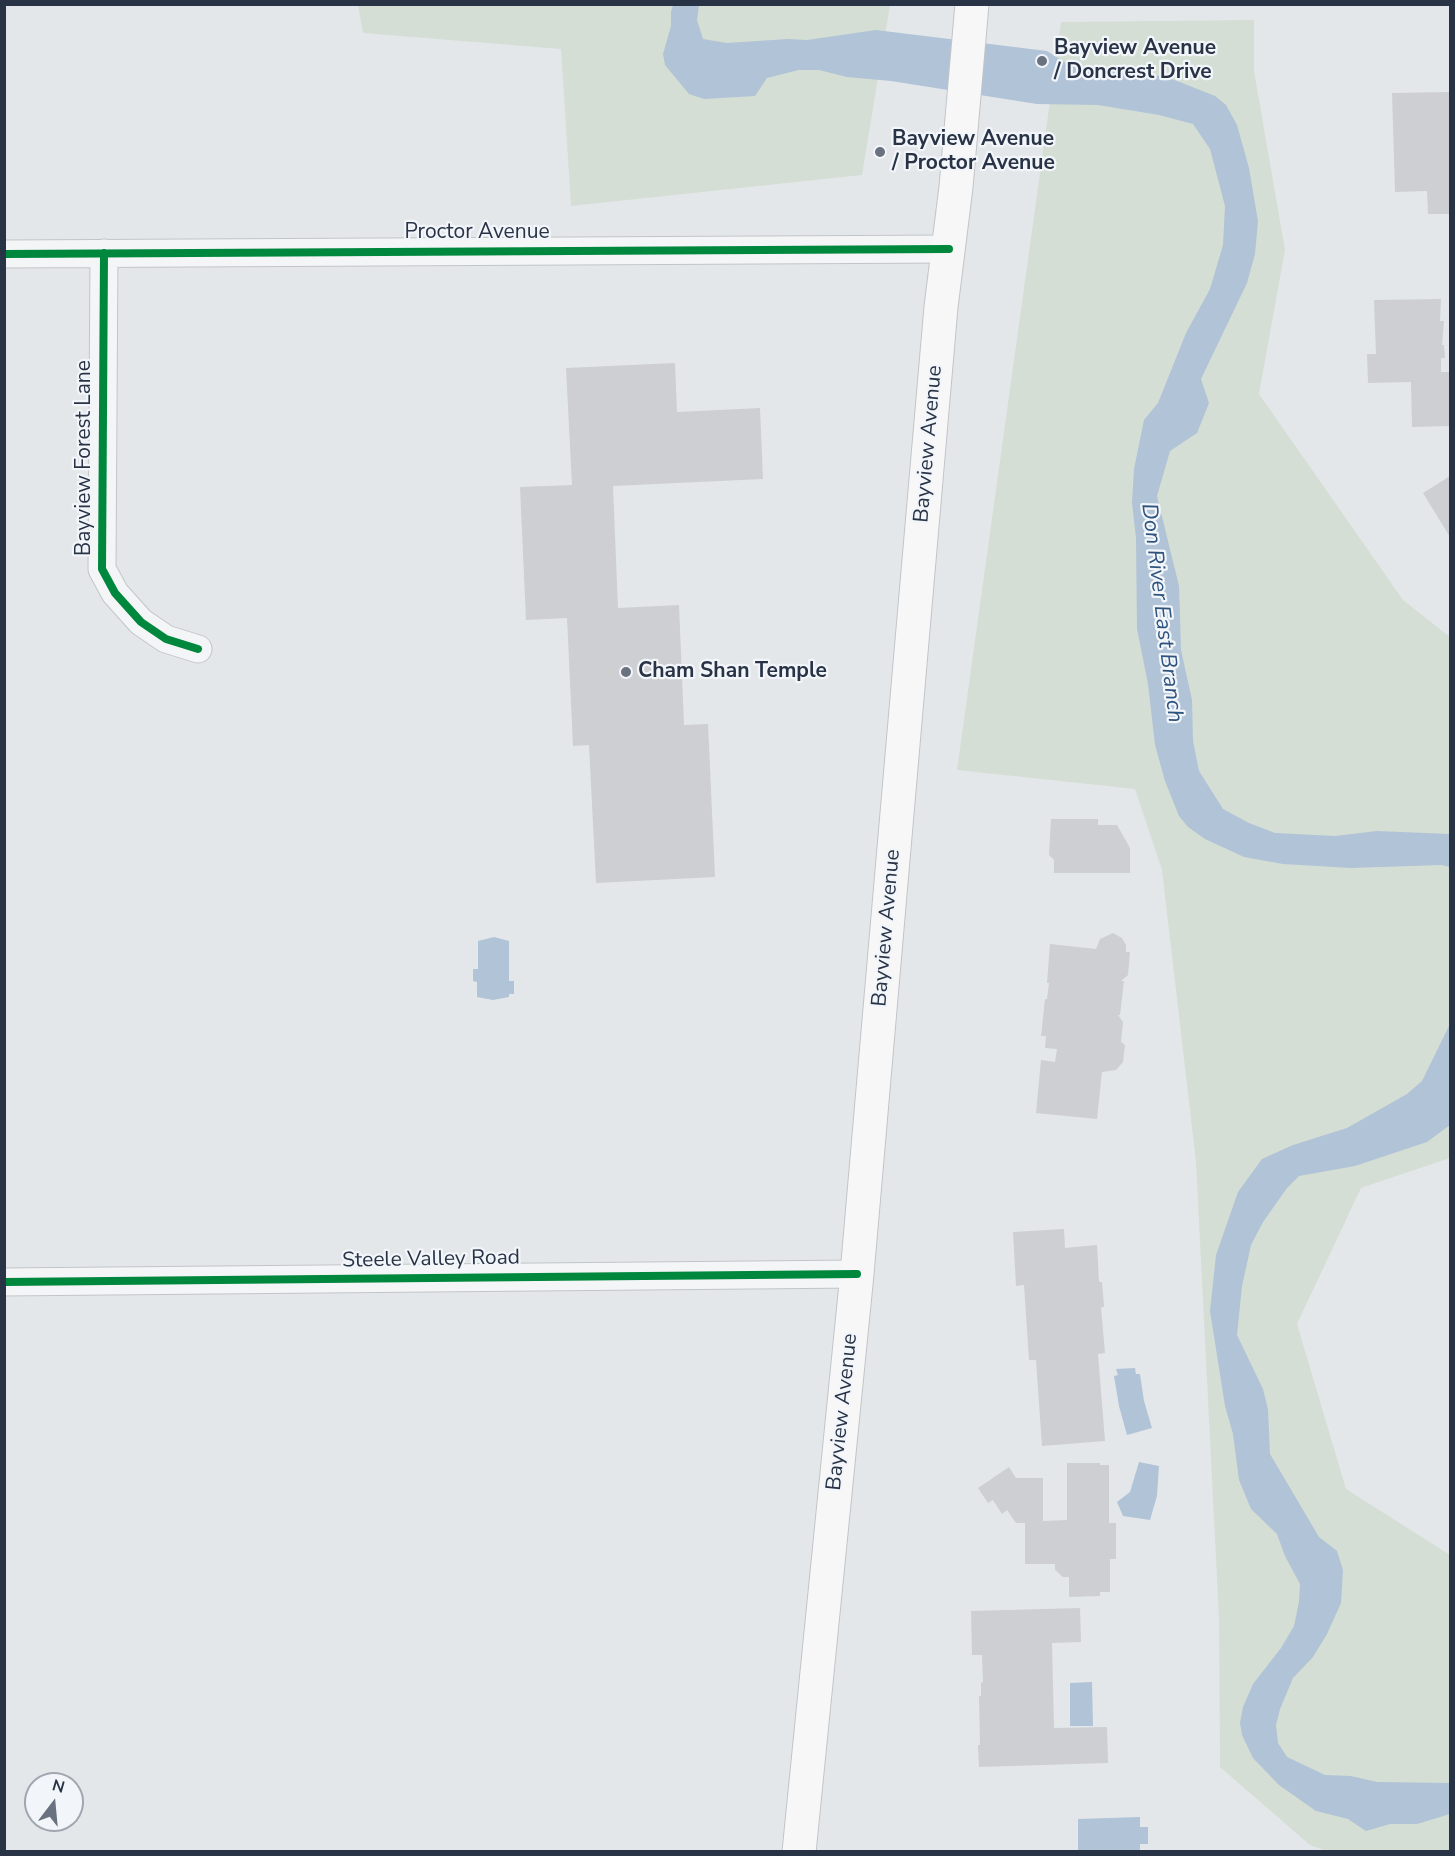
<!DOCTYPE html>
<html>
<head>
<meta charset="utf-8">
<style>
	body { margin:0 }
	#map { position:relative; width:1455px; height:1856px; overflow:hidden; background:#e4e7ea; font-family:"Nunito Sans",sans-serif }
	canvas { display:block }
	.frame { position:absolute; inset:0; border:6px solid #283346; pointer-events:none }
	.north { position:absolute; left:24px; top:1772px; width:60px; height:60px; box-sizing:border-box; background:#f2f5f9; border:2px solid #a1a7b1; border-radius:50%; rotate:16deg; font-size:16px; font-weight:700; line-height:24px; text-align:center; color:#283346 }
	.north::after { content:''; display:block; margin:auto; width:21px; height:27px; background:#6a727f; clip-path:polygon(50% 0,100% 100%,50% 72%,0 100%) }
</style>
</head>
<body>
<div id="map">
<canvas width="1455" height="1856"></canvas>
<div class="frame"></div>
<div class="north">N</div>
</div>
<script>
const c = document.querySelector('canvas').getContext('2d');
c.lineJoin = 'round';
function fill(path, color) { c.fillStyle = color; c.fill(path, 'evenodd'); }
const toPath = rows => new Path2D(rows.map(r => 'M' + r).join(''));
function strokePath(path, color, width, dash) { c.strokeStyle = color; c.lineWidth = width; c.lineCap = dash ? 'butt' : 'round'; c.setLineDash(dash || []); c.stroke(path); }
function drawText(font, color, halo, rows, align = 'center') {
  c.font = font + ' "Nunito Sans",sans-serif'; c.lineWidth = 4.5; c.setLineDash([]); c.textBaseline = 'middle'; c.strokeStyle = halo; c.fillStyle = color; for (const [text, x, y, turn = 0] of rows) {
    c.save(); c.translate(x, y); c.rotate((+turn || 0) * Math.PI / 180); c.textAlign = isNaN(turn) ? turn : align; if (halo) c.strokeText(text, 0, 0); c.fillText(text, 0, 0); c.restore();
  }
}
fill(toPath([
	[358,5,890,5,862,175,571,206,561,49,363,33],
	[1254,20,1254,71,1285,250,1259,394,1403,600,1450,637,1450,1158,1361,1188,1297,1324,1346,1489,1450,1555,1450,1851,1330,1852,1310,1845,1220,1767,1219,1618,1196,1162,1162,870,1135,789,957,770,1061,22]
]), '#d5ded4');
fill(toPath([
	[673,5,699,5,697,20,703,39,727,43,788,39,807,40,876,30,1047,51,1069,65,1167,77,1215,96,1226,105,1237,125,1249,168,1258,221,1255,254,1247,283,1201,379,1209,403,1197,433,1170,451,1157,496,1179,586,1181,650,1192,700,1193,741,1199,771,1223,809,1249,823,1275,833,1335,836,1377,831,1450,834,1450,867,1441,865,1351,868,1283,864,1244,857,1205,839,1188,827,1179,816,1165,781,1155,745,1148,684,1137,629,1136,538,1132,503,1134,469,1144,420,1158,403,1186,333,1210,289,1223,245,1225,206,1210,149,1193,124,1159,115,1098,105,1037,104,891,81,847,77,819,70,799,70,767,78,755,96,704,99,689,94,665,65,663,54,671,26,671,12],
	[494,937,509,941,509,981,514,981,514,994,509,994,509,997,493,1000,477,997,477,982,473,981,473,969,478,969,478,941],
	[1450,1024,1450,1125,1427,1142,1355,1166,1299,1176,1287,1188,1263,1222,1251,1245,1242,1286,1237,1335,1263,1389,1268,1409,1270,1454,1319,1537,1337,1551,1343,1570,1341,1603,1327,1634,1313,1657,1293,1678,1280,1709,1276,1725,1278,1743,1287,1757,1325,1775,1351,1776,1377,1782,1450,1783,1450,1814,1417,1824,1390,1824,1366,1831,1348,1819,1316,1811,1279,1785,1253,1758,1242,1735,1240,1723,1243,1707,1253,1684,1281,1648,1294,1626,1299,1602,1300,1584,1285,1556,1277,1534,1251,1509,1239,1480,1233,1434,1225,1406,1210,1311,1216,1255,1238,1192,1262,1159,1293,1145,1347,1128,1407,1094,1422,1081],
	[1135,1368,1136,1374,1140,1374,1144,1401,1152,1428,1127,1435,1119,1406,1114,1376,1118,1375,1116,1369],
	[1139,1462,1159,1466,1157,1496,1150,1520,1123,1516,1117,1502,1130,1492],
	[1092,1682,1093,1726,1070,1726,1070,1683],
	[1140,1817,1140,1827,1148,1827,1148,1844,1140,1844,1140,1851,1078,1851,1078,1819]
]), '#b0c3d7');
fill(toPath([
	[1450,92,1450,214,1428,214,1427,191,1395,192,1392,93],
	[1441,299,1440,321,1444,321,1442,345,1444,345,1445,358,1441,358,1441,372,1450,372,1450,426,1412,427,1411,382,1368,383,1367,354,1376,354,1374,300],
	[675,363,677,412,760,408,763,479,613,486,618,608,679,605,684,725,708,724,715,877,596,883,589,745,573,746,567,618,526,620,520,487,572,485,566,368],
	[1450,476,1450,537,1423,493],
	[1051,819,1098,819,1098,825,1117,825,1130,848,1130,873,1054,873,1054,860,1049,855],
	[1113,933,1122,938,1126,945,1126,952,1130,952,1128,975,1121,981,1124,981,1120,1015,1118,1015,1123,1022,1121,1042,1125,1045,1123,1062,1116,1070,1102,1072,1097,1119,1036,1113,1041,1060,1055,1062,1057,1049,1045,1048,1046,1036,1041,1036,1045,999,1047,999,1049,983,1047,983,1050,944,1096,949,1100,939],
	[1064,1229,1065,1248,1097,1245,1099,1282,1102,1282,1104,1307,1101,1307,1105,1353,1098,1354,1105,1441,1042,1446,1036,1360,1029,1360,1024,1285,1016,1286,1013,1232],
	[1067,1463,1100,1463,1100,1465,1109,1465,1109,1523,1116,1523,1116,1559,1110,1559,1110,1592,1100,1592,1100,1596,1069,1597,1069,1577,1063,1577,1055,1570,1055,1564,1025,1564,1025,1523,1016,1523,1007,1510,1002,1514,993,1500,988,1503,978,1488,1009,1467,1016,1478,1043,1478,1043,1521,1067,1520],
	[1080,1608,1081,1642,1052,1643,1054,1728,1107,1727,1108,1763,979,1767,978,1745,980,1745,979,1696,981,1696,981,1683,983,1682,982,1655,972,1655,971,1611]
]), '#cdcfd2');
const minor = toPath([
	[104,253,102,569,115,593,141,622,166,639,198,649],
	[4,254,949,249],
	[4,1282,857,1274]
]);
const secondary = toPath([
	[799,1852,857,1274,941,307,956,187,972,4]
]);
strokePath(minor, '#c2c5c8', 29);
strokePath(secondary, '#c2c5c8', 35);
strokePath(minor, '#f3f5f6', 27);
strokePath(secondary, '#f7f7f8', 33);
strokePath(toPath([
	[104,253,102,569,115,593,141,622,166,639,198,649],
	[4,254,949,249],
	[4,1282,857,1274]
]), '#00873e', 8);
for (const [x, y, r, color] of [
	[1042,61,6,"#6a727f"],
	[880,152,6,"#6a727f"],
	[626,672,6,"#6a727f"]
]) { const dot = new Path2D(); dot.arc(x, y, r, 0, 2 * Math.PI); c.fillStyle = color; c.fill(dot); strokePath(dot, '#f2f5f9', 2); }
drawText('bold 21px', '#283346', '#f2f5f9', [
	["Bayview Avenue",1054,49],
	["/ Doncrest Drive",1054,73],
	["Bayview Avenue",892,140],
	["/ Proctor Avenue",892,164],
	["Cham Shan Temple",638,672]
], 'left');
drawText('21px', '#283346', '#f2f5f9', [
	["Proctor Avenue",477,233],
	["Bayview Avenue",929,444,-85],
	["Bayview Forest Lane",85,458,-90],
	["Bayview Avenue",887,928,-85],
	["Steele Valley Road",431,1260,-1],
	["Bayview Avenue",843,1412,-84]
]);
drawText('italic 22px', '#2d537e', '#f2f5f9', [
	["Don River East Branch",1161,613,83]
]);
</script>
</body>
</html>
